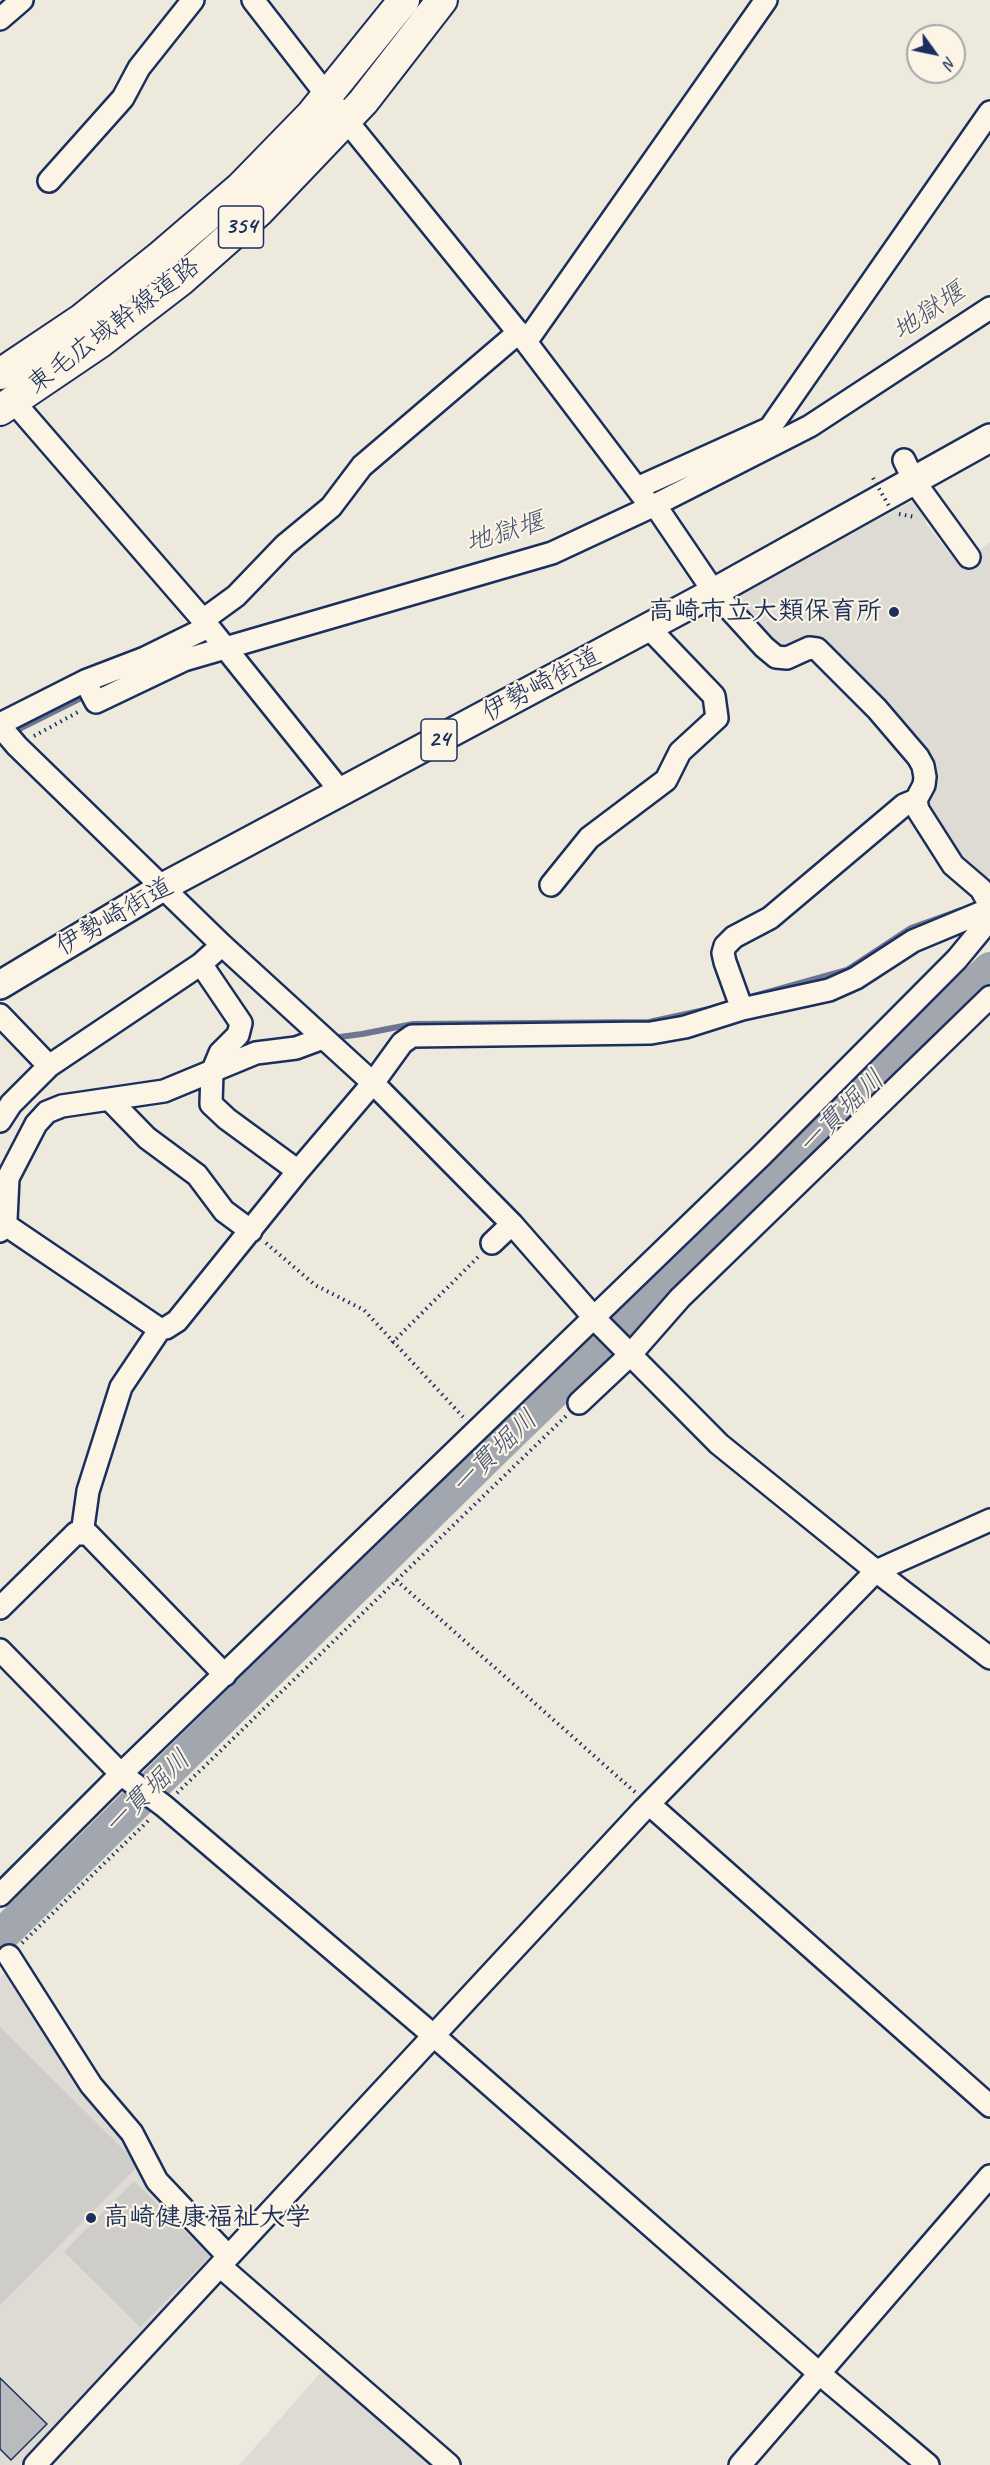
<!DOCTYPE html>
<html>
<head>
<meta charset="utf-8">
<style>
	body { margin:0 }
	#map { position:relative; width:990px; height:2465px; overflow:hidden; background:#eee9dd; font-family:Caveat,sans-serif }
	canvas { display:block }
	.north { position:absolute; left:906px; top:24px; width:60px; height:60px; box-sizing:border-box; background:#fcf5e5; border:2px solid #a2a6af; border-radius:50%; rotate:123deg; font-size:16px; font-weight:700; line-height:24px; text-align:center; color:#1b2f5e }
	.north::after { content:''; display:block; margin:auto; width:21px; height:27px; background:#1b2f5e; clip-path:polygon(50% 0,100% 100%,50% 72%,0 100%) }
</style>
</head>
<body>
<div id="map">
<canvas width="990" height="2465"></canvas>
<div class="north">N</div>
</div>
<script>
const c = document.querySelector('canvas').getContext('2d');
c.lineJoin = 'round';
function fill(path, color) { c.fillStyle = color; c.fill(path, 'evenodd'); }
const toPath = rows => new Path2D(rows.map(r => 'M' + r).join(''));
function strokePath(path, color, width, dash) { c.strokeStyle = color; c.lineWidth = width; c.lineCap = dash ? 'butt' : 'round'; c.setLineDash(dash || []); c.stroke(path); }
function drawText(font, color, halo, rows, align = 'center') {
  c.font = font + ' Caveat,"Klee One",sans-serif'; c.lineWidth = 4.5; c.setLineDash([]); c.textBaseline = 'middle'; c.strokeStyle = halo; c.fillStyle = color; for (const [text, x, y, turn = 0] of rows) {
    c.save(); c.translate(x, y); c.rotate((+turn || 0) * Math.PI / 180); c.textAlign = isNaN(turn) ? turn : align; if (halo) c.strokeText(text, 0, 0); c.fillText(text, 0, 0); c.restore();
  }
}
fill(toPath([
	[913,501,926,518,926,524,959,565,990,542,990,876,981,880,967,871,924,806,935,776,820,640,777,651,731,602,733,596],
	[9,1968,215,2253,20,2465,0,2465,0,1978],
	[323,2370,433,2465,239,2465]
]), '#dedbd4');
fill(toPath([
	[0,2027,139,2165,0,2305],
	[134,2181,210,2256,140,2327,64,2252]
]), '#cfcdca');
strokePath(toPath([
	[11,733,117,680],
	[754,996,847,970,911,928,961,910],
	[332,1038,362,1034,413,1024,649,1022,709,1009]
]), '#6c778f', 6);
strokePath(toPath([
	[0,1937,492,1452,990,969]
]), '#a2a7af', 34);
const building = toPath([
	[0,2378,47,2424,11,2460,0,2449,0,2378]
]);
fill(building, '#babbbe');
strokePath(building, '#1b2f5e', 1.5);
const minor = toPath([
	[253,0,346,120,526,342,651,507],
	[0,19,22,0],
	[49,181,123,98,139,68,193,0],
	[526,342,766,0],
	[13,401,203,620,342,793],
	[904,460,914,481,969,557],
	[637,488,770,428,990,112],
	[655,505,714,592,764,647,776,657,787,658,809,648,817,649,877,709,918,757,923,766,925,777,924,785,916,800,918,810,953,865,981,889,990,905],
	[203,620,236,596,285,545,331,507,362,466,519,332],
	[85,681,96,702,184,660,552,553,655,505,810,426,990,308],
	[0,724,85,681,145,658,208,627],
	[0,726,17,746,222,945,373,1083,512,1224,597,1321,719,1444,876,1571,990,1658],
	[551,885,589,838,666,780,680,752,717,718,714,696,648,627],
	[201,964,241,1023,238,1035,220,1053,212,1072,211,1104,227,1119,298,1171],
	[742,1009,725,962,723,953,725,946,734,937,770,918,904,805,916,800],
	[0,1015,49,1066],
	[110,1100,147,1138,197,1175,224,1211,251,1231],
	[0,1121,11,1104,49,1066,201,964,222,945],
	[0,1221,155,1326,160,1329,166,1328,177,1321,298,1171,373,1083,402,1043,412,1036,651,1033,685,1027,742,1009,829,990,856,978,913,941,990,909],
	[0,1231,6,1220,8,1178,36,1124,47,1112,62,1106,164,1091,256,1053,296,1048,323,1038],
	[492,1243,512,1224],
	[579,1403,630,1355,680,1298,990,997],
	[82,1534,88,1491,121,1387,160,1329],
	[0,1608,76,1533,88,1534,225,1675],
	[0,1650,121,1774,164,1806,433,2035,820,2374,928,2465],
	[649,1804,990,2106],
	[0,1895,121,1774,761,1156,957,959,990,919],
	[9,1956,91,2085,132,2133,157,2181,228,2256],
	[220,2266,449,2465],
	[35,2465,644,1809,876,1571,990,1520],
	[740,2465,990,2176]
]);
const major = toPath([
	[0,985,163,887,714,592,990,438]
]);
const highway = toPath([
	[0,374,82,319,162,255,240,188,312,114,404,0],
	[0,410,99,343,181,280,259,211,363,102,442,0]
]);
strokePath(minor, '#1b2f5e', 26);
strokePath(major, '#1b2f5e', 32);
strokePath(highway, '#1b2f5e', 34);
strokePath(toPath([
	[899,514,915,517],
	[34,736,80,711],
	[266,1243,315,1285,364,1310,463,1417],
	[392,1343,479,1256],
	[396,1580,636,1793],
	[177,1793,566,1416],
	[22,1943,150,1819]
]), '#1b2f5e', 4, [1.5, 4.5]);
strokePath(minor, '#fcf5e5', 21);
strokePath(major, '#fcf5e5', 27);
strokePath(highway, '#fcf5e5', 30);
strokePath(toPath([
	[873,478,893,513]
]), '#1b2f5e', 4, [1.5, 4.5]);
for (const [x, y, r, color] of [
	[894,612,6,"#1b2f5e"],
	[91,2218,6,"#1b2f5e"]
]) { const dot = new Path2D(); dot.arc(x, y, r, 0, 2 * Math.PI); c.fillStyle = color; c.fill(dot); strokePath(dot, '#fcf5e5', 2); }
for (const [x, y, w] of [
	[241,227,45],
	[439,740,36]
]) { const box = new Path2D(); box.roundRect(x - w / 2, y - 21, w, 42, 4.5); c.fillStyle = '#fcf5e5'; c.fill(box); strokePath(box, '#1b2f5e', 1.5); }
drawText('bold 24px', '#1b2f5e', null, [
	["354",241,227],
	["24",439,740]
]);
drawText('26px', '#1b2f5e', '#fcf5e5', [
	["東毛広域幹線道路",114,326,-37],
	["伊勢崎街道",542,685,-28],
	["伊勢崎街道",115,917,-30]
]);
drawText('bold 26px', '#1b2f5e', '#fcf5e5', [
	["高崎市立大類保育所",882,612],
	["高崎健康福祉大学",103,2218,"left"]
], 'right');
drawText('italic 27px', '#445376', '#fcf5e5', [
	["地獄堰",929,312,-34],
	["地獄堰",505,533,-17],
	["一貫堀川",842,1113,-44],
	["一貫堀川",495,1453,-44],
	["一貫堀川",148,1793,-44]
]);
</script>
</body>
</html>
